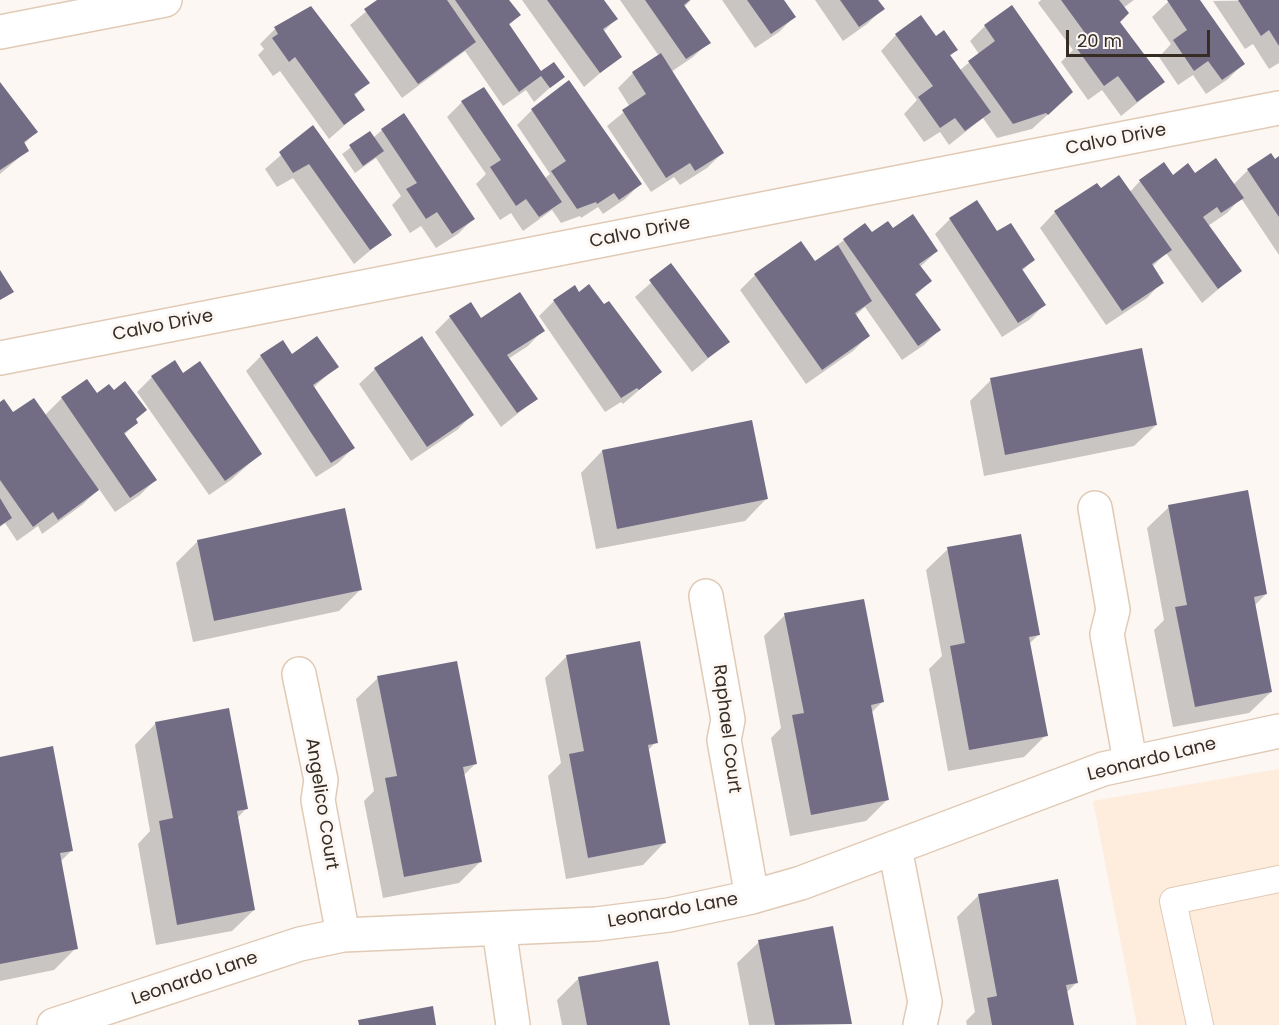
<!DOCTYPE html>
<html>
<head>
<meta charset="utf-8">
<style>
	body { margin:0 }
	#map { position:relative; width:1279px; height:1025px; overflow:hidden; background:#fcf7f3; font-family:Poppins,sans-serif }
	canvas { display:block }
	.scale { position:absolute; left:1066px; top:30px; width:144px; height:27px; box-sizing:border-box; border:3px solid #352c24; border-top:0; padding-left:8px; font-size:18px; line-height:21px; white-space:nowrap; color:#352c24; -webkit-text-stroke:4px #fcf7f3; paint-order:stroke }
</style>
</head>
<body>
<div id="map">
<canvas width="1279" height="1025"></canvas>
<div class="scale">20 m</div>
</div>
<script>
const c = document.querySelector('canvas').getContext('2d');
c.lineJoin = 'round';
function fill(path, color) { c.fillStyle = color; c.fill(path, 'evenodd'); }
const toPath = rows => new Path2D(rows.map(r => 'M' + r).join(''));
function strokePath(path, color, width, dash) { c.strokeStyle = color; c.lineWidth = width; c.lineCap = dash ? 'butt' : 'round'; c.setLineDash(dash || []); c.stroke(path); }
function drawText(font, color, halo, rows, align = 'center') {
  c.font = font + ' Poppins,sans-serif'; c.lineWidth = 6; c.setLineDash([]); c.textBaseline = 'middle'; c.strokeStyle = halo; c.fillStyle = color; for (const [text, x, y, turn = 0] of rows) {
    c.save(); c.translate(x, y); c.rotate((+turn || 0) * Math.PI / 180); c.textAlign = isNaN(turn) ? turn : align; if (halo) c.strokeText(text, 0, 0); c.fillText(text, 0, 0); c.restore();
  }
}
fill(toPath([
	[1279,769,1279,1025,1137,1025,1093,801]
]), '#feecdc');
fill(toPath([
	[380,0,507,0,519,15,508,26,541,73,563,76,534,102,526,90,503,106,465,51,402,98,350,25],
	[522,0,602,0,616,19,603,32,620,56,584,87],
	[620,0,691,0,684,7,709,42,693,57,671,72,722,153,707,168,680,185,674,177,651,192,607,126,630,107,618,88,633,73,659,56],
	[722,0,782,0,794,17,779,32,755,48],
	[815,0,877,0,883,9,867,24,843,41],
	[1041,0,1134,0,1123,8,1118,22,1163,82,1121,116,1102,90,1088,100,1061,62,1073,50,1038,3],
	[1170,0,1198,0,1243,64,1228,79,1206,94,1193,75,1178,85,1159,57,1171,44,1152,17],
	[1279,0,1279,63,1269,69,1253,44,1245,49,1213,1],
	[1012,7,1056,107,1032,129,997,138,983,118,949,145,940,132,924,142,904,114,917,100,881,51,896,35,935,38,956,50,949,57,959,71,979,54,970,41,985,26],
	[275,29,368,83,354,96,363,109,329,139,280,71,273,76,258,55,264,49,260,44],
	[0,84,36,132,24,144,28,150,0,174],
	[462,102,544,179,550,174,517,125,532,110,640,184,625,199,603,214,598,207,581,218,580,216,561,223,552,210,523,231,511,213,500,220,476,184,486,174,447,117],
	[313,127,390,234,354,264,293,178,277,187,265,169],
	[382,130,473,219,458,234,436,248,421,226,410,233,392,205,401,196,376,158,355,173,342,154,370,133,373,138],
	[1279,158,1279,255,1241,198,1227,213,1208,226,1240,271,1202,303,1166,253,1152,267,1162,282,1147,298,1106,325,1040,228,1055,212,1100,190,1129,193,1140,181,1194,175,1233,185,1248,170],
	[976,202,997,233,1033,260,1022,271,1044,305,1029,320,1002,337,935,234,950,219],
	[893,230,937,251,920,267,930,281,915,296,939,330,924,345,902,360,865,307,855,316,868,336,853,351,806,384,740,290,755,275,814,263,844,240],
	[671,265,728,342,692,372,635,297],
	[554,301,660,372,623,404,621,402,605,412,539,316],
	[450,317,543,330,528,346,508,359,536,399,501,427,435,332],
	[421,338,472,415,457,430,411,461,359,384,375,369],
	[261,356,292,356,337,366,313,388,353,448,338,463,316,477,246,371],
	[183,375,260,454,231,480,209,495,137,392,152,377],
	[991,380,1156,425,1134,446,984,476,970,401],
	[87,381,97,396,136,423,124,435,155,480,140,495,115,512,99,489,82,505,42,534,38,526,17,541,5,523,0,527,0,404,13,414,44,416,62,398],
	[602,451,766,499,745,521,596,549,581,473],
	[1169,507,1266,594,1254,606,1271,692,1249,713,1173,727,1154,630,1164,620,1147,528],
	[198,541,361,589,339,611,193,642,176,563],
	[948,549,1038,635,1029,644,1046,735,1024,757,948,771,929,669,942,656,926,570],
	[785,615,883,701,871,713,887,800,866,821,790,836,771,738,781,728,764,636],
	[567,656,656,742,647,751,664,843,643,865,566,879,548,776,561,763,545,678],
	[378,678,476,763,464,775,480,862,459,883,383,898,364,801,374,791,356,699],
	[156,723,246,809,237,818,254,910,232,931,156,945,138,844,150,831,135,745],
	[0,758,72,850,60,862,76,948,54,970,0,981],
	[1057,880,1077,982,1066,993,1073,1025,967,1025,966,1021,975,1012,957,917,978,896],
	[759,942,851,1024,749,1025,737,963],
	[579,978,669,1025,562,1025,557,1000]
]), '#0003');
fill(toPath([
	[377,0,447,0,476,42,418,84,364,9],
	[455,0,509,0,521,15,509,24,541,71,554,62,565,77,550,88,541,76,519,92],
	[547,0,604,0,618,19,603,29,622,57,600,73],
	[645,0,690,0,684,5,711,43,686,59],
	[747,0,784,0,796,17,771,34],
	[840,0,878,0,885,9,859,27],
	[1061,0,1119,0,1129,13,1120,22,1165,82,1137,102,1118,76,1104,86,1075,46,1088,37],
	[1167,0,1200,0,1245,64,1222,80,1208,61,1194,71,1173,40,1187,30],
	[1238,0,1279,0,1279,46,1269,30,1261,36],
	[1012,5,1073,92,1048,115,1046,113,1013,124,968,61,995,41,984,25],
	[311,6,370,83,354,94,365,110,344,125,295,57,289,62,272,38,278,34,274,27],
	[921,15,936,36,944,30,958,50,950,55,991,112,965,131,955,118,940,128,918,97,933,86,895,34],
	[661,53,724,153,695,171,690,163,666,178,622,110,646,94,632,72],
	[569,80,642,184,619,200,614,193,597,204,596,202,577,209,551,171,566,161,531,109],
	[0,82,38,132,24,142,29,151,0,170],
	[484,87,562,202,539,217,526,199,516,206,490,167,501,160,461,101],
	[404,113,475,219,452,234,437,212,426,219,406,189,417,183,381,129],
	[313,125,392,235,370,250,309,164,293,173,279,152],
	[370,131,384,151,363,166,349,145],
	[1271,153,1275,159,1279,156,1279,217,1247,169],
	[1216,158,1244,198,1221,213,1217,207,1203,217,1242,271,1218,289,1139,180,1164,162,1173,175,1188,163,1195,173],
	[1119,175,1172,250,1152,264,1164,283,1122,311,1054,211,1097,183,1101,188],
	[977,200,997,231,1011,223,1035,260,1022,269,1046,305,1018,323,949,218],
	[913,214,938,251,919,264,932,281,915,294,941,330,918,346,843,239,865,223,872,232,888,221,893,228],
	[801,241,815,261,838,245,872,301,855,313,870,336,822,370,754,274],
	[671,263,730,342,708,358,649,280],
	[0,270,14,292,0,300],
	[589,284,604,304,609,301,662,372,639,390,637,388,621,398,553,300,575,285,579,292],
	[520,292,545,331,507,355,538,399,517,413,449,316,471,302,481,318],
	[317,336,339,367,313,385,355,448,331,463,260,355,283,340,292,354],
	[422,336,474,415,427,447,374,368],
	[1142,348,1157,425,1005,455,990,378],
	[175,360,183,373,200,361,262,454,225,481,151,376],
	[87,379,97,393,109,384,114,390,125,381,147,410,136,419,138,423,124,433,157,480,130,498,61,397],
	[34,398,99,490,58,520,53,512,33,527,0,480,0,402,4,399,13,412],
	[752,420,768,499,617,529,602,450],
	[1248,490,1267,594,1254,597,1272,692,1195,707,1175,607,1187,605,1168,505],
	[0,498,12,518,0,526],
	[345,508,362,590,214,621,197,540],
	[1021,534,1040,635,1029,637,1048,736,969,750,950,646,965,643,947,547],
	[864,599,884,702,871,705,889,800,811,815,792,715,804,713,784,613],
	[640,641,658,743,648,745,666,843,588,858,569,754,584,751,566,655],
	[457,661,477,764,463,767,482,862,404,877,385,778,397,776,377,676],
	[229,708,248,809,237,811,255,910,177,925,159,821,173,818,155,722],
	[53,746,73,851,60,853,78,949,0,964,0,757],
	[1058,879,1078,983,1066,985,1074,1025,992,1025,987,998,997,996,978,894],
	[833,926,852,1024,775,1025,758,940],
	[658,961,670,1025,587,1025,578,977],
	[433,1006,436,1025,359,1025,358,1020]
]), '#726d85');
const lane = toPath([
	[1200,1025,1173,901,1279,879]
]);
const street = toPath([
	[0,32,165,0],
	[0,358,1279,108],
	[1095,508,1113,610,1107,634,1130,761],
	[706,596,728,720,724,740,752,897],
	[299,674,321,780,318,800,343,935],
	[895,848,925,1002,920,1025],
	[499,929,513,1025],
	[54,1025,300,944,343,935,596,924,669,915,752,897,801,883,1103,769,1279,731]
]);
strokePath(lane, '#e1cab5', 28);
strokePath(street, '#e1cab5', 36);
strokePath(lane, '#fff', 26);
strokePath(street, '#fff', 33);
drawText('18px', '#352c24', '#fcf7f3', [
	["Calvo Drive",1116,140,-11],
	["Calvo Drive",640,233,-11],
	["Calvo Drive",163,326,-11],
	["Raphael Court",726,729,83],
	["Leonardo Lane",1152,760,-14],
	["Angelico Court",321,804,81],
	["Leonardo Lane",673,911,-10],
	["Leonardo Lane",195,979,-19]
]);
</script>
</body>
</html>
